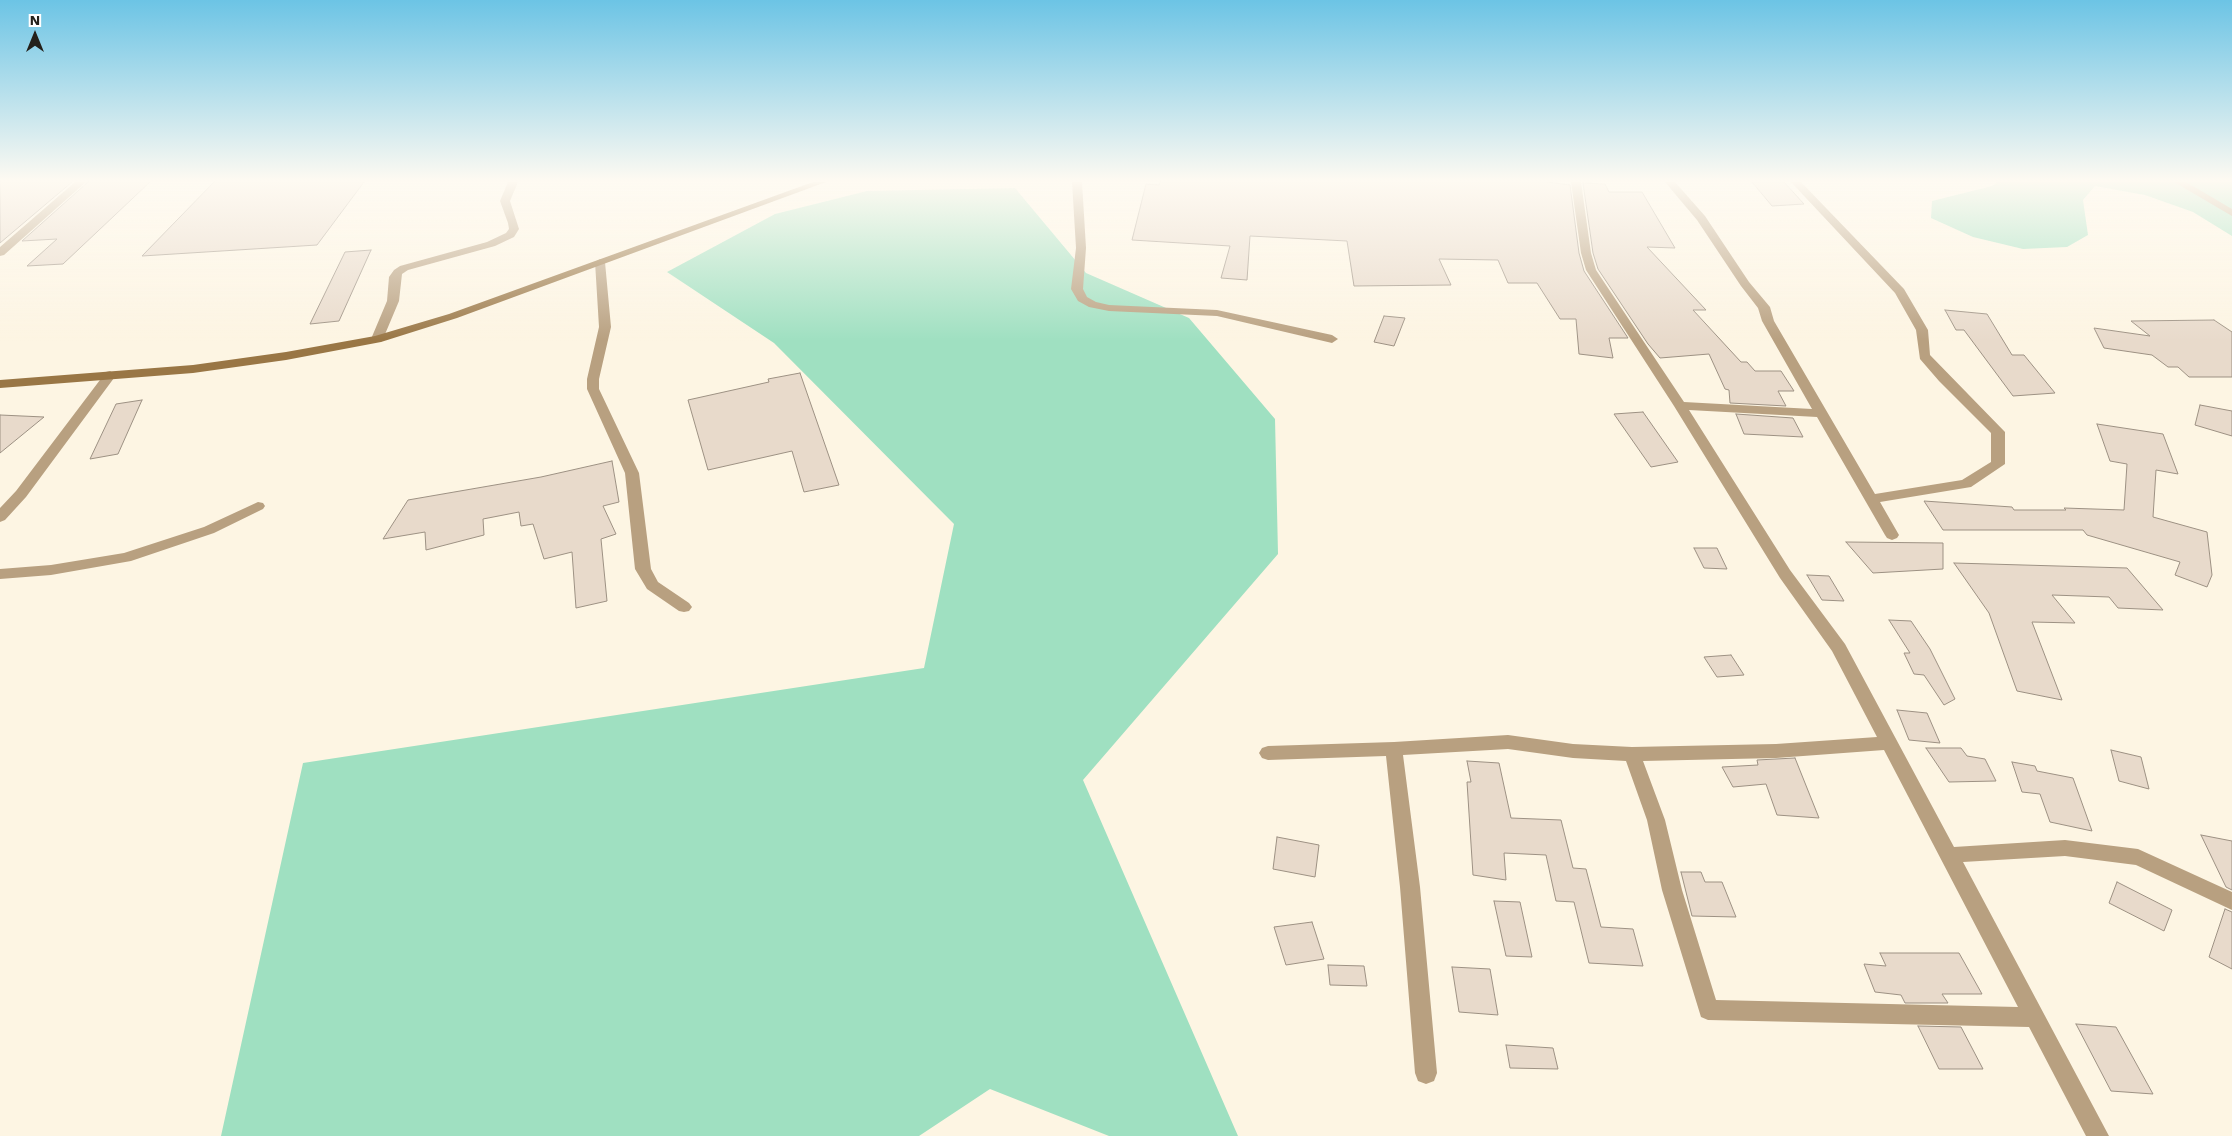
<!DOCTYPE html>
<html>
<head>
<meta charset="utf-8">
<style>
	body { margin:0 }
	#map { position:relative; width:2232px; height:1136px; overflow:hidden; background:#fdf5e3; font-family:"Work Sans",sans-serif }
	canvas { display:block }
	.north { position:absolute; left:10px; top:10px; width:50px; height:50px; -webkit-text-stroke:4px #fff; paint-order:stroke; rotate:0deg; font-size:14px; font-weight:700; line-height:20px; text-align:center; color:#24211b }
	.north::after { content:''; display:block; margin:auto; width:18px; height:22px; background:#24211b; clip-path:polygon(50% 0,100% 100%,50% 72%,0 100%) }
</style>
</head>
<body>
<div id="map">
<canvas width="2232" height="1136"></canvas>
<div class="north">N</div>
</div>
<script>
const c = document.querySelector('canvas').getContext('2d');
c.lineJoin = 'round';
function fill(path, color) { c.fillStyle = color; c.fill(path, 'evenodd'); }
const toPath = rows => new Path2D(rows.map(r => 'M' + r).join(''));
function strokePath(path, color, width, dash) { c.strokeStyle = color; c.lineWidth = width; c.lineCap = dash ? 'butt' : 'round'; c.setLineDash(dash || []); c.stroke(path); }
fill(toPath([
	[1997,182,2232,182,2232,236,2193,212,2145,195,2095,186,2083,200,2088,235,2067,247,2023,249,1973,237,1931,218,1932,201,1992,186],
	[1015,188,1086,273,1189,318,1275,419,1278,554,1083,780,1238,1136,1109,1136,990,1089,919,1136,221,1136,303,763,924,668,954,524,774,343,667,272,775,214,867,191]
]), '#9fe0c1');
const building = toPath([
	[0,182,72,182,0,243,0,182],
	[88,182,150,182,63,264,27,266,57,239,22,241,88,182],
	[214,182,364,182,317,245,142,256,214,182],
	[1160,182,1547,182,1570,185,1579,253,1584,271,1628,338,1609,338,1613,358,1579,354,1576,319,1560,319,1537,283,1508,283,1498,260,1439,259,1451,285,1354,286,1347,241,1250,236,1247,280,1221,278,1230,246,1132,240,1146,184,1159,185,1160,182],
	[1752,182,1784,182,1804,204,1772,206,1752,182],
	[1583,183,1605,184,1609,192,1642,192,1675,248,1647,247,1706,310,1693,310,1741,362,1747,362,1755,371,1781,371,1794,391,1778,391,1786,406,1730,403,1729,390,1725,389,1709,354,1660,358,1648,344,1598,269,1593,253,1583,183],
	[371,250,339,321,310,324,345,252,371,250],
	[1945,310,1987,314,2012,355,2024,355,2055,393,2013,396,1964,330,1956,330,1945,310],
	[1384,316,1405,318,1394,346,1374,342,1384,316],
	[2214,320,2232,332,2232,377,2189,377,2178,367,2168,367,2152,355,2104,348,2094,328,2150,336,2131,321,2214,320],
	[800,373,839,485,804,492,792,451,708,470,688,400,769,382,768,379,800,373],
	[142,400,118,454,90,459,116,404,142,400],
	[2200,405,2232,411,2232,436,2195,425,2200,405],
	[1643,412,1678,462,1651,467,1614,414,1643,412],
	[1736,414,1793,418,1803,437,1744,434,1736,414],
	[0,415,44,417,0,453,0,415],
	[2097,424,2163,434,2178,474,2156,470,2153,517,2207,532,2212,575,2207,587,2175,575,2180,562,2087,535,2083,530,1943,530,1924,501,2012,507,2014,510,2066,510,2064,508,2124,510,2127,464,2110,461,2097,424],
	[612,461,619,502,603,506,616,534,601,539,607,601,576,608,572,552,544,559,533,524,521,526,519,512,483,519,484,535,426,550,425,532,383,539,408,500,541,477,612,461],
	[1846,542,1943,543,1943,569,1873,573,1846,542],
	[1694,548,1717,548,1727,569,1704,568,1694,548],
	[1954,563,2127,568,2163,610,2118,608,2109,597,2052,595,2075,623,2032,622,2062,700,2017,691,1989,613,1954,563],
	[1807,575,1829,576,1844,601,1822,600,1807,575],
	[1889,620,1911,621,1930,649,1955,699,1944,705,1924,675,1914,674,1904,653,1910,653,1889,620],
	[1731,655,1744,675,1717,677,1704,657,1731,655],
	[1897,710,1927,713,1940,743,1909,740,1897,710],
	[1926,748,1961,748,1967,756,1985,759,1996,781,1949,782,1926,748],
	[2111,750,2141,757,2149,789,2119,781,2111,750],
	[1795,758,1819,818,1777,815,1766,784,1733,787,1722,767,1758,765,1757,760,1795,758],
	[1467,761,1499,763,1511,818,1561,820,1573,868,1586,869,1601,927,1633,929,1643,966,1589,963,1574,902,1556,901,1546,855,1504,853,1506,880,1473,875,1467,782,1471,782,1467,761],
	[2012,762,2035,766,2037,771,2073,778,2092,831,2050,822,2040,794,2022,792,2012,762],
	[2201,835,2232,841,2232,890,2226,887,2201,835],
	[1277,837,1319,845,1315,877,1273,869,1277,837],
	[1681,872,1701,872,1705,882,1722,882,1736,917,1692,916,1681,872],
	[2117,882,2172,910,2164,931,2109,903,2117,882],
	[1494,901,1520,902,1532,957,1506,956,1494,901],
	[2225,909,2232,912,2232,969,2209,957,2225,909],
	[1312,922,1324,959,1286,965,1274,927,1312,922],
	[1880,953,1959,953,1982,994,1942,994,1948,1003,1905,1003,1901,995,1875,992,1864,964,1886,966,1880,953],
	[1328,965,1364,966,1367,986,1330,985,1328,965],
	[1452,967,1490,969,1498,1015,1459,1012,1452,967],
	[2076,1024,2116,1027,2153,1094,2111,1091,2076,1024],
	[1918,1026,1961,1027,1983,1069,1939,1069,1918,1026],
	[1506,1045,1553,1048,1558,1069,1510,1068,1506,1045]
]);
fill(building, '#e8dacb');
strokePath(building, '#9d9183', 1);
fill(toPath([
	[75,182,86,182,4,255,0,256,0,247,75,182],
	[508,182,518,182,510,201,519,229,514,237,495,246,408,270,402,274,399,301,383,339,381,342,373,342,371,339,387,301,389,277,394,270,400,266,487,242,506,233,509,229,508,223,500,201,508,182],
	[1072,182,1082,182,1086,248,1083,289,1087,297,1096,302,1109,305,1217,310,1332,335,1338,339,1332,343,1217,316,1109,311,1089,307,1078,301,1071,289,1076,248,1072,182],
	[1571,182,1581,182,1591,253,1596,270,1684,402,1812,409,1762,321,1758,308,1741,286,1697,220,1665,182,1675,182,1705,216,1749,282,1770,307,1774,321,1875,494,1962,480,1991,462,1991,433,1939,381,1920,359,1916,330,1895,293,1791,182,1801,182,1904,289,1928,330,1930,355,2005,432,2005,464,1971,487,1880,502,1899,535,1897,538,1892,540,1887,538,1885,535,1817,417,1689,410,1790,570,1845,644,1954,847,2065,840,2138,849,2232,892,2232,910,2136,865,2065,856,1963,862,2109,1136,2086,1136,2029,1027,1708,1020,1701,1017,1662,890,1647,820,1626,761,1573,758,1508,749,1403,755,1420,887,1437,1073,1434,1081,1426,1084,1418,1081,1415,1073,1400,887,1386,756,1268,760,1262,758,1259,753,1262,748,1268,746,1394,742,1508,735,1573,744,1632,747,1776,744,1877,737,1832,651,1780,578,1674,406,1586,270,1581,253,1571,182],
	[1884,750,2018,1007,1716,1000,1682,890,1665,820,1643,761,1776,758,1884,750],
	[2174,182,2186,182,2232,209,2232,216,2174,182],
	[600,259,605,262,611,327,599,379,599,389,639,473,651,569,658,582,689,603,692,607,689,611,684,612,679,611,647,589,635,569,625,473,587,389,587,379,599,327,595,262,600,259],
	[110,371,116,375,114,378,26,497,5,520,0,522,0,508,16,491,106,372,110,371],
	[258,502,263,503,265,506,263,509,214,533,131,561,51,575,0,579,0,569,51,565,124,553,204,527,258,502]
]), '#b8a080');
fill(toPath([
	[813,182,826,182,457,318,381,342,286,360,193,373,0,388,0,380,193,365,286,352,375,336,449,314,813,182]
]), '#997645');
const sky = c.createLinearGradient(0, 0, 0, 341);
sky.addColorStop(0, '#6cc4e5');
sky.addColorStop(0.53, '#fefaf2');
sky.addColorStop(1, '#fefaf200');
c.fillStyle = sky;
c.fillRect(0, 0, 2232, 341);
</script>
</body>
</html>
